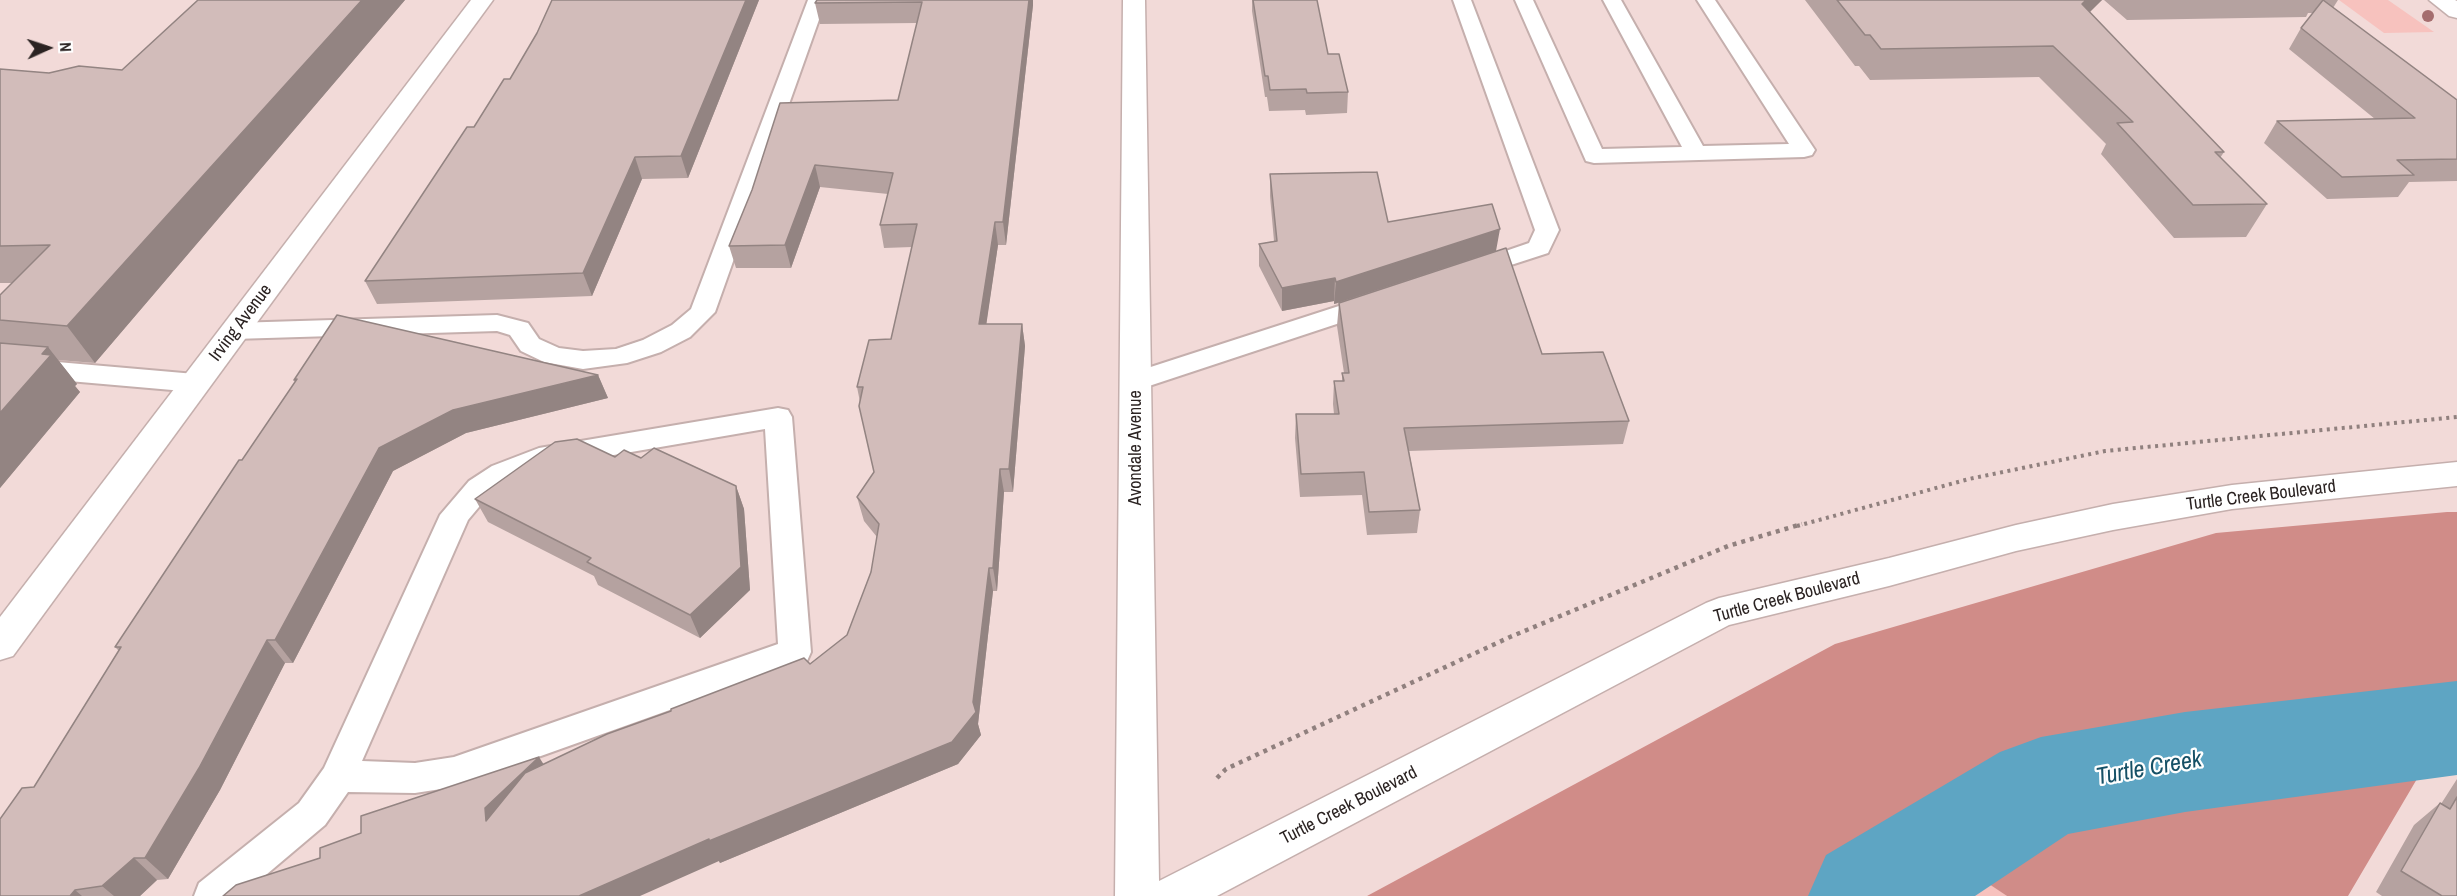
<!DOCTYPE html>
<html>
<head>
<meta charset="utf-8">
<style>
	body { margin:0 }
	#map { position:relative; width:2457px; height:896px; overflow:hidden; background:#f2dad8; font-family:"Archivo Narrow",sans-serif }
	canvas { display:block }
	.north { position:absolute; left:18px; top:18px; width:60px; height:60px; -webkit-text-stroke:4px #fff; paint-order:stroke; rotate:87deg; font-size:16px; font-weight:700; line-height:24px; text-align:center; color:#2b2322 }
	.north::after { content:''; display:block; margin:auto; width:21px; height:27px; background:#2b2322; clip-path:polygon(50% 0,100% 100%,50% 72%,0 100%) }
</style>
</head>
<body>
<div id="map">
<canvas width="2457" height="896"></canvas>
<div class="north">N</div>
</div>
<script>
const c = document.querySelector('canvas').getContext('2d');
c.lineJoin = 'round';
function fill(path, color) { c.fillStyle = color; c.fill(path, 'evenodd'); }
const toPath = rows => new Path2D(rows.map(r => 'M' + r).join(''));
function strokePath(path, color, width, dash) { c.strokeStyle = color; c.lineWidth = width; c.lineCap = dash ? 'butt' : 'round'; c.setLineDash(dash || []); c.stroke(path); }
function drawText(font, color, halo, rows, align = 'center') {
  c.font = font + ' "Archivo Narrow",sans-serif'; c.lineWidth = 4.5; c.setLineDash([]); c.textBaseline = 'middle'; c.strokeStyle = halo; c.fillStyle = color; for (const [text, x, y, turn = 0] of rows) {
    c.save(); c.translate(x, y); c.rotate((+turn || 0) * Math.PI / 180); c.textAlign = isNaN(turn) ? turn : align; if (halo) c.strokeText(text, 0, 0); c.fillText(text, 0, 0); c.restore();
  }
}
fill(toPath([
	[2339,0,2388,0,2434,32,2384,33],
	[1983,879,2007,896,1964,896]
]), '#f7c2be');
fill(toPath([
	[2447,512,2457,512,2457,711,2348,896,2007,896,1983,880,1964,896,1367,896,1835,644,2216,533]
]), '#d08c88');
fill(toPath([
	[2457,681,2457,775,2185,812,2068,834,1975,896,1808,896,1826,855,2000,752,2041,737,2185,712,2457,681]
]), '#5ea5c3');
const lane = toPath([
	[808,0,826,0,715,312,690,337,661,352,627,363,583,369,544,362,521,351,510,335,497,331,234,339,225,337,221,331,225,325,234,323,497,315,528,323,539,339,559,348,583,351,616,349,643,340,672,325,691,309,808,0],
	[1453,0,1471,0,1559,230,1548,253,1474,277,1465,275,1462,270,1465,265,1529,243,1535,230,1453,0],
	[1515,0,1533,0,1602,149,1682,147,1603,0,1621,0,1703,146,1789,144,1697,0,1715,0,1815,150,1812,155,1804,157,1594,163,1586,161,1515,0],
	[1376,294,1385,296,1389,302,1385,308,1146,387,1136,390,1126,387,1122,381,1126,375,1376,294],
	[0,357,195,374,205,377,209,383,205,389,195,392,0,375,0,357],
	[778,408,788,410,792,417,811,652,807,661,454,787,415,793,348,792,325,825,241,896,194,896,199,883,299,803,324,768,440,515,469,481,492,466,539,448,778,408],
	[765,429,778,644,454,757,415,763,362,761,468,520,489,495,512,480,544,467,765,429]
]);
const street = toPath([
	[471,0,493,0,13,656,0,660,0,617,471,0]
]);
const secondary = toPath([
	[1123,0,1145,0,1159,881,1706,603,1719,598,1889,558,2016,525,2113,504,2232,485,2457,462,2457,486,2232,509,2113,530,2016,551,1889,586,1729,625,1217,896,1115,896,1123,0],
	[2429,0,2455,0,2457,1,2457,18,2449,16,2429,0]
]);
strokePath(lane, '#c5afad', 4);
strokePath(street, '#c5afad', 3);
strokePath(secondary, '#c5afad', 3);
strokePath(toPath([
	[1797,526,1969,479,2105,451,2457,417]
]), '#90807e', 4, [3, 4.5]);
strokePath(toPath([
	[1217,778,1226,769,1510,637,1728,546,1802,524]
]), '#90807e', 4.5, [4, 5]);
fill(lane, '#fff');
fill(street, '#fff');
fill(secondary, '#fff');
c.fillStyle = '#a56d6e';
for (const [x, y] of [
	[2428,16]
]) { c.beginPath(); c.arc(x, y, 6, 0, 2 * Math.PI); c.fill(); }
fill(toPath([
	[198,0,405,0,95,363,58,360,77,384,75,386,80,392,0,488,0,295,12,283,0,283,0,69,49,73,122,70],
	[552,0,759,0,688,178,642,179,592,296,377,304,365,281,474,127,510,79,537,33],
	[817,0,1033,5,1006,245,998,245,986,324,1022,324,1025,346,1013,492,1004,492,997,591,993,591,978,724,981,735,958,764,720,863,719,861,320,858,361,833,810,664,847,635,871,572,877,537,864,521,857,497,874,472,857,387,891,339,912,247,884,248,880,225,888,194,820,187,791,268,736,268,729,246,752,190,898,100,917,23,820,24,815,3],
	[1252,0,1317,0,1328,54,1348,92,1347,113,1306,115,1305,110,1269,111,1267,97,1265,97,1252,11],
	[1805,0,2102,0,2089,12,2224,152,2220,158,2267,204,2246,237,2174,238,2101,154,2106,144,2039,77,1870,80,1859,66,1855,66],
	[2104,0,2338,0,2333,8,2457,100,2457,181,2409,182,2398,197,2327,199,2264,143,2277,121,2375,119,2289,49,2301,28,2313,13,2308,13,2306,17,2127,20],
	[1270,174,1388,222,1496,251,1542,354,1629,421,1623,444,1409,451,1420,510,1417,533,1367,535,1362,495,1300,497,1295,438,1296,414,1334,414,1333,404,1334,381,1342,381,1342,373,1344,373,1337,326,1339,303,1334,304,1334,301,1282,311,1259,266,1259,244,1274,241,1270,196],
	[598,375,608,398,466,433,393,471,293,663,285,663,220,790,168,879,157,880,140,896,0,896,34,787,119,651,115,647,295,382,294,380],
	[615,457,641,458,736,486,744,509,750,590,700,638,598,585,594,576,488,522,475,499],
	[2457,779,2457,896,2382,896,2376,892,2414,825,2440,803,2441,804]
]), '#b5a2a0');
fill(toPath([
	[362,0,405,0,95,363,67,326],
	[746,0,759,0,688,178,681,156],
	[1029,0,1033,0,1033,5,1006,245,1003,222],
	[2086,0,2102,0,2068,34,2082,4],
	[635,157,642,179,592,296,583,273],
	[815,165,820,187,791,268,785,245],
	[995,222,998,245,983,347,979,324],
	[1500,229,1496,251,1334,304,1336,282],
	[1335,278,1334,301,1282,311,1282,288],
	[1022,324,1025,346,1013,492,1009,469],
	[48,347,77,384,75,386,80,392,0,488,0,413,42,354],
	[598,375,608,398,466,433,393,471,293,663,275,640,379,448,453,410],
	[1000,469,1004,492,997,591,993,568],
	[736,486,744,509,750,590,700,638,690,615],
	[989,568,993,591,978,724,981,735,958,764,720,863,719,861,640,896,579,896,973,702],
	[267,640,285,663,220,790,168,879,145,858],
	[539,757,553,779,486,821,485,808],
	[134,858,157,880,140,896,114,896,102,886],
	[75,890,82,896,70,896]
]), '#938482');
const building = toPath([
	[198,0,362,0,67,326,0,320,0,295,50,245,0,246,0,69,49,73,79,66,122,70,198,0],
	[552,0,746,0,681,156,635,157,583,273,365,281,467,127,474,127,504,79,510,79,537,33,552,0],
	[817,0,1029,0,1003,222,995,222,979,324,1022,324,1009,469,1000,469,993,568,989,568,973,702,976,712,952,742,709,841,709,839,579,896,223,896,236,885,320,858,320,848,361,833,361,816,539,757,485,808,486,821,525,773,607,734,671,711,671,709,804,658,810,664,847,635,871,572,879,524,857,497,874,472,859,406,863,387,857,387,869,340,891,339,917,224,880,225,893,173,815,165,785,245,729,246,752,190,780,103,898,100,922,2,815,3,817,0],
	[1253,0,1317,0,1328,54,1339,54,1348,92,1307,93,1306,89,1270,90,1268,76,1265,76,1253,0],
	[1837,0,2086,0,2082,4,2224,152,2215,152,2267,204,2193,205,2117,123,2133,122,2053,46,1881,49,1870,35,1865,35,1837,0],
	[2323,0,2457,100,2457,159,2397,160,2414,175,2342,177,2277,121,2415,118,2301,28,2323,0],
	[1377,172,1388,222,1492,204,1500,229,1336,282,1335,278,1282,288,1259,244,1277,241,1270,174,1377,172],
	[1506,248,1542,354,1603,352,1629,421,1404,428,1420,510,1369,512,1364,472,1301,474,1296,414,1339,414,1334,381,1344,381,1342,373,1349,373,1339,303,1506,248],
	[337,315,598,375,453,410,379,448,275,640,267,640,199,768,145,858,134,858,102,886,75,890,70,896,0,896,0,819,22,788,34,787,121,647,115,647,239,460,242,460,297,379,294,380,337,315],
	[0,343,48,347,42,354,51,355,0,413,0,343],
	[577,439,615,457,624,450,641,458,654,448,736,486,741,567,690,615,587,562,591,558,475,499,555,442,577,439],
	[2457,797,2457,896,2442,896,2401,871,2440,803,2450,809,2457,797]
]);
fill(building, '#d2bcba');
strokePath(building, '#938482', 1.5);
drawText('18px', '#2b2322', '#fff', [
	["Irving Avenue",241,323,-53],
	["Avondale Avenue",1136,448,-90],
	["Turtle Creek Boulevard",2261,496,-7],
	["Turtle Creek Boulevard",1787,598,-15],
	["Turtle Creek Boulevard",1349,806,-27]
]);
drawText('italic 24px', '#155066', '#fff', [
	["Turtle Creek",2149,769,-10]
]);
</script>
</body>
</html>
